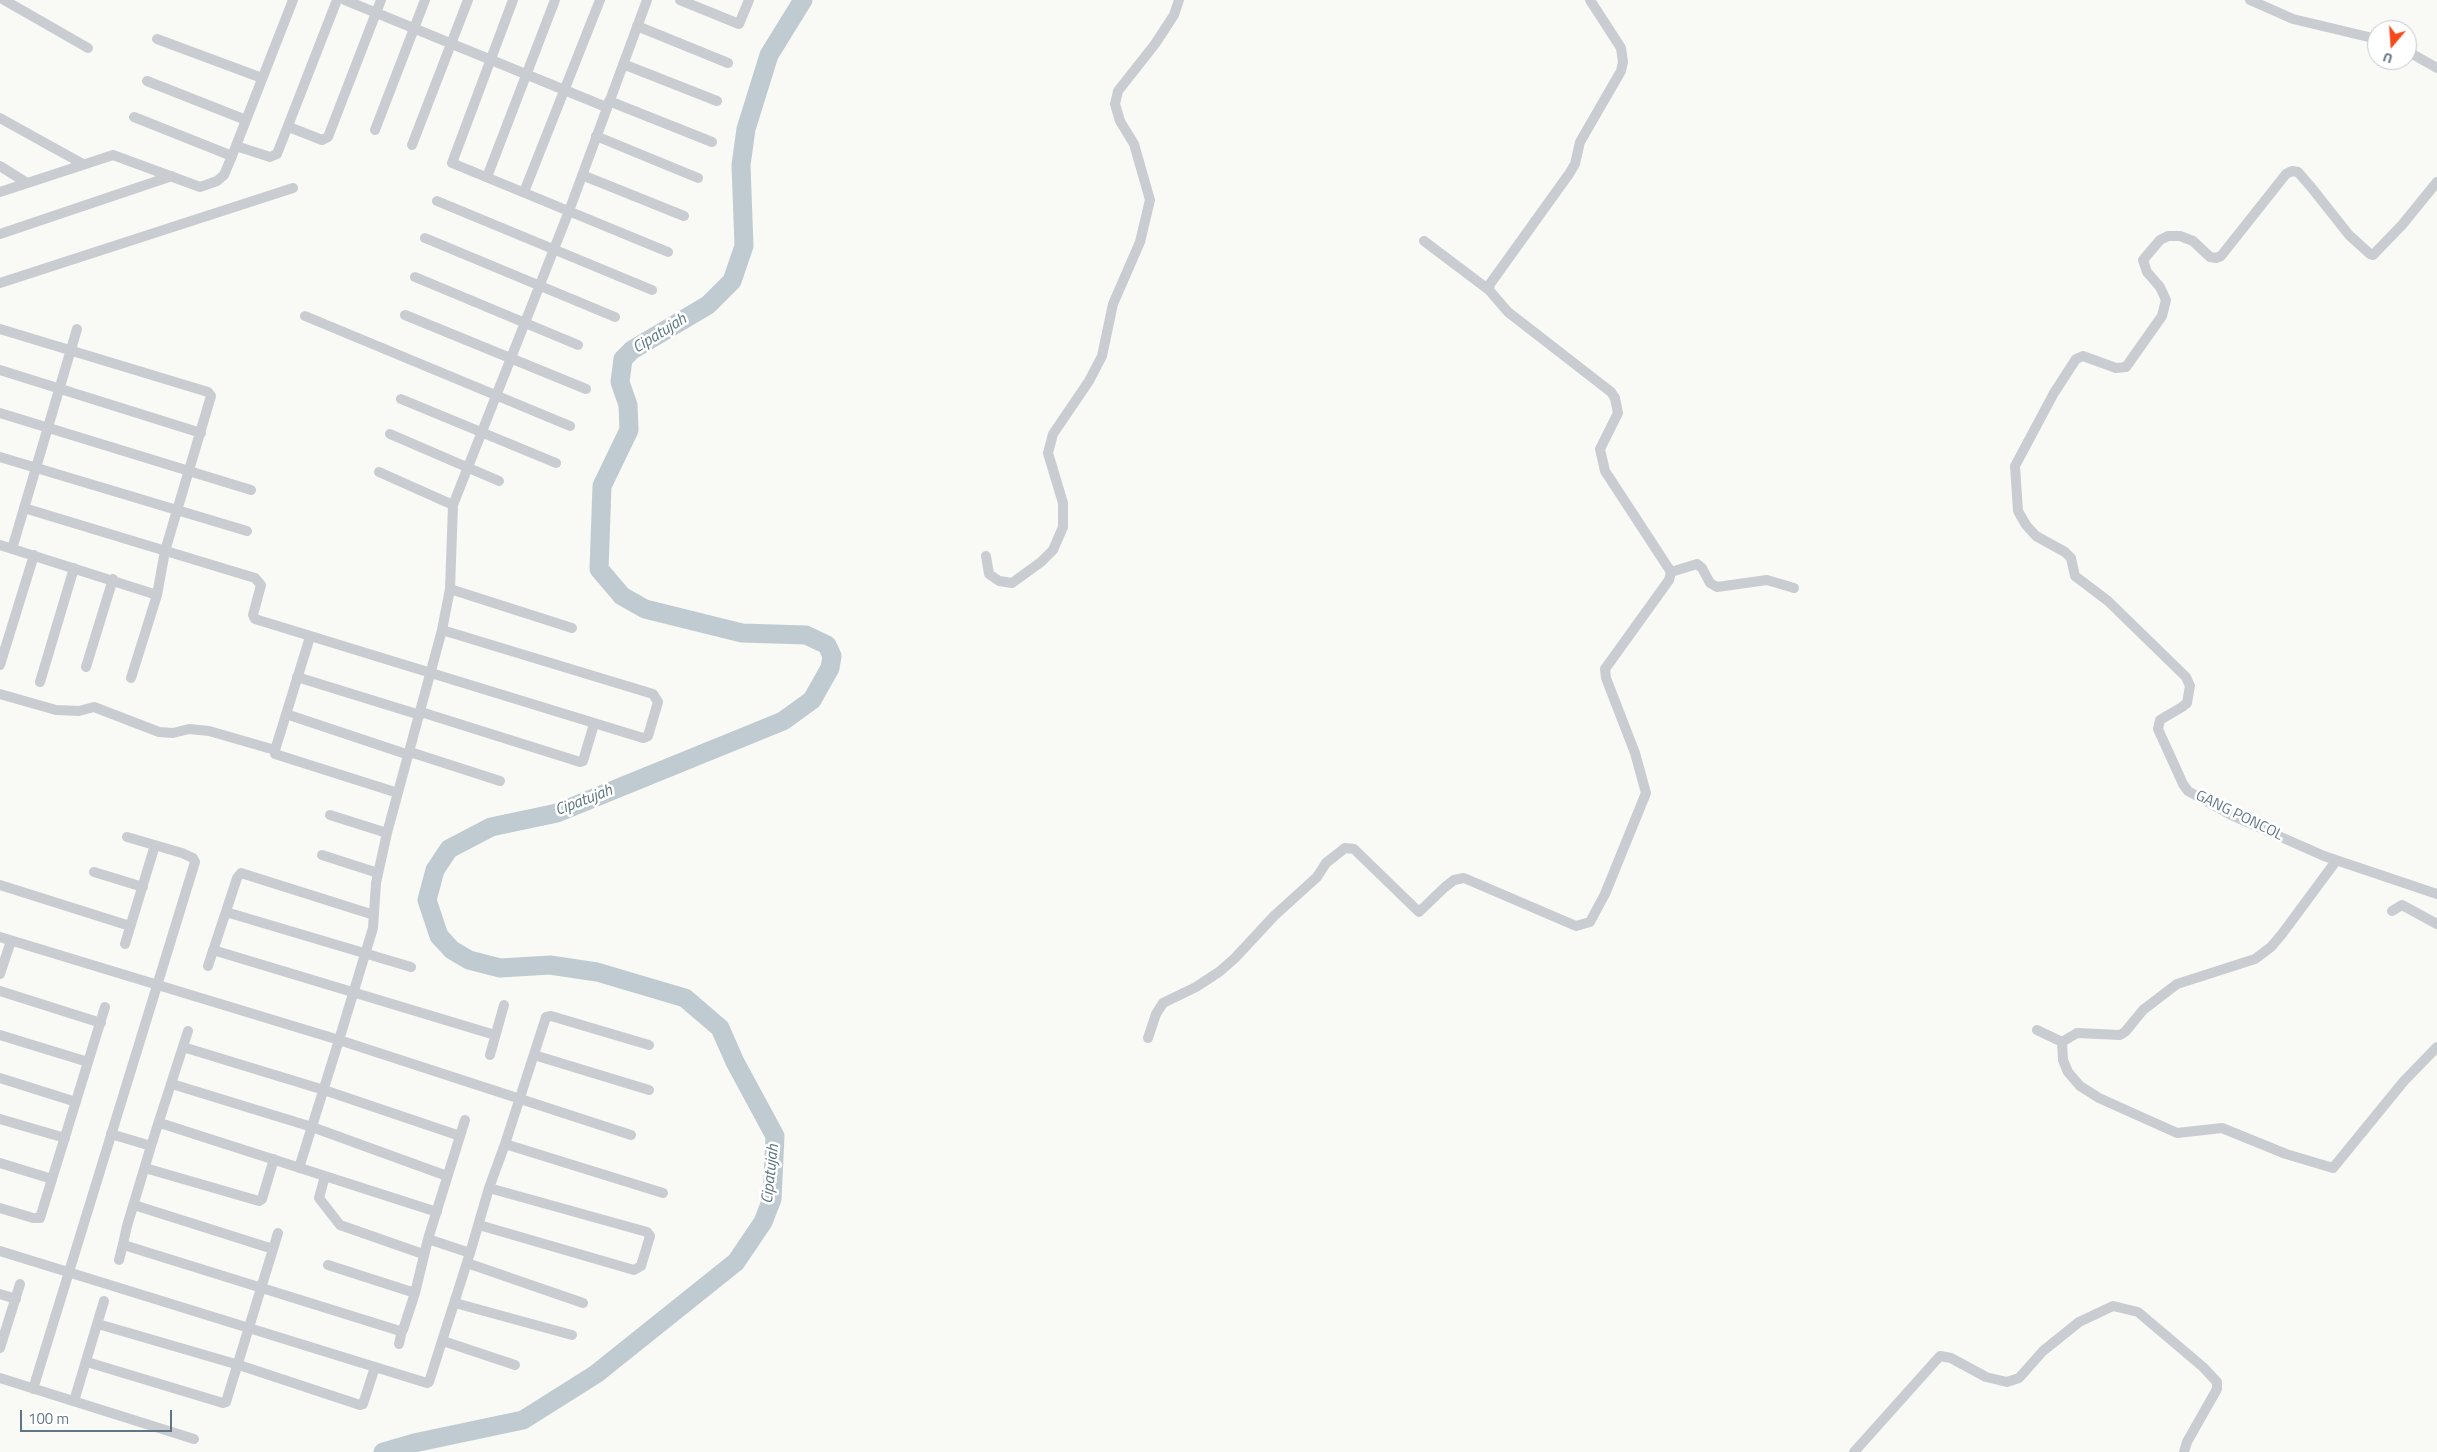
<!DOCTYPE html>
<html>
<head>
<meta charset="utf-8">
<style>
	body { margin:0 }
	#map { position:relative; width:2437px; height:1452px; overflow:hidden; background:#f9f9f6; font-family:"Titillium Web",sans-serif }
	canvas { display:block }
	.north { position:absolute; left:2367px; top:20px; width:50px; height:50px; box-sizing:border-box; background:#fff; border:1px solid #c0c8ce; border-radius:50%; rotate:198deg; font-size:14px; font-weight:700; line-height:20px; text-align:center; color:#617685 }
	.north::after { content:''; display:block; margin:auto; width:18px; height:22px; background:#f6491a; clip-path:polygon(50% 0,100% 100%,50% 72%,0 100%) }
	.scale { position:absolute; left:20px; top:1410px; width:152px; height:22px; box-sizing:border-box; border:2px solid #617685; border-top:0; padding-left:6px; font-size:15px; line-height:18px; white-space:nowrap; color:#617685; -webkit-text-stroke:4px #fff; paint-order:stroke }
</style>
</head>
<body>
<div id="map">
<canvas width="2437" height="1452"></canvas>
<div class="north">U</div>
<div class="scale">100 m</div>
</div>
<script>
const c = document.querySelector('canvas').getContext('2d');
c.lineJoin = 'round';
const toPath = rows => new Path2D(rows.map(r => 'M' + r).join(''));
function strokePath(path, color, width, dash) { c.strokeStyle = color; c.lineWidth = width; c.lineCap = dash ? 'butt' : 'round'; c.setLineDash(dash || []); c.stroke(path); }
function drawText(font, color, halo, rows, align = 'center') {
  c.font = font + ' "Titillium Web",sans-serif'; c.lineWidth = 5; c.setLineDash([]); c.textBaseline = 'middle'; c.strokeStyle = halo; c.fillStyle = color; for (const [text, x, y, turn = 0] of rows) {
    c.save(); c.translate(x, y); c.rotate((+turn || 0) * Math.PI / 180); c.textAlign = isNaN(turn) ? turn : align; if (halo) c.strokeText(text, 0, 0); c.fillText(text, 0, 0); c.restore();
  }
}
strokePath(toPath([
	[383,1452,414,1443,523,1420,596,1374,736,1262,763,1222,772,1199,775,1136,735,1062,720,1028,685,998,597,972,550,965,500,968,469,960,452,950,439,936,427,900,435,870,449,849,491,827,557,813,783,721,812,700,830,668,832,656,827,645,806,635,742,633,645,609,622,596,599,569,602,486,629,430,628,405,620,382,623,359,632,350,708,305,732,281,744,246,741,165,746,129,769,55,803,0]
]), '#bfcbd0', 19);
strokePath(toPath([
	[4,0,88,48],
	[345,0,606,107],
	[513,0,452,163,668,252],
	[680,0,739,24,749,0],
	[2250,0,2293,19,2377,39],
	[637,26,728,63],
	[157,39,262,78],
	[2407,51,2437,68],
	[623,64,717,101],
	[147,81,246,120],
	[609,101,712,142],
	[134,117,232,156],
	[0,118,83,164],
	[289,127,322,140,328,137,381,0],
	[375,130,425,0],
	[596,136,698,178],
	[412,145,468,0],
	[236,146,270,157,277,154,337,0],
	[0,166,27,183],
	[582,175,684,216],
	[487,177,555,0],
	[2437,182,2402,225,2373,255,2370,254,2349,235,2311,187,2298,172,2292,171,2286,174,2221,256,2216,258,2210,257,2193,241,2180,236,2168,236,2160,240,2143,260,2147,272,2160,287,2166,300,2162,316,2126,367,2116,368,2083,356,2076,359,2054,393,2015,466,2018,511,2026,525,2036,536,2065,552,2071,558,2075,576,2108,601,2186,677,2190,686,2187,703,2182,707,2160,720,2158,729,2183,784,2188,791,2231,815,2324,856,2437,894],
	[0,192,113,155,200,187,217,181,224,175,232,156,293,0],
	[524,192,600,0],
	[437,201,652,290],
	[0,234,172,176],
	[425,238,615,317],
	[1424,241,1489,290],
	[415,277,578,345],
	[0,283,293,188],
	[405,315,586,389],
	[305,316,570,426],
	[0,329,208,392,211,396,165,551,157,595,131,678],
	[0,370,201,433],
	[401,399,556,463],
	[0,413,251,490],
	[390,434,499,481],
	[0,457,247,531],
	[379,472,453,505],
	[24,508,255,578,261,585,253,615,255,619,643,738,648,736,658,702,653,694,442,630],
	[0,545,157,595],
	[12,549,77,329],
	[986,556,989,574,999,581,1012,583,1041,562,1053,550,1063,527,1063,503,1048,453,1053,434,1089,381,1102,356,1113,304,1140,242,1150,200,1134,144,1120,121,1115,104,1118,91,1155,44,1174,15,1179,0],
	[1671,572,1697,564,1702,568,1710,583,1717,587,1767,580,1794,588],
	[450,589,572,628],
	[310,637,275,750,275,754,398,793],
	[0,665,34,555],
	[86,667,113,579],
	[297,677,420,715],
	[40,682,74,568],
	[0,694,56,710,79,711,94,707,159,732,173,733,189,729,209,731,275,750],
	[421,712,580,762,583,761,594,724],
	[286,714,409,755],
	[410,752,500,781],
	[330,815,387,833],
	[322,855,378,873],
	[94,872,143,887],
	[0,885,130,926],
	[2392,911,2402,905,2437,924],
	[226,912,411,967],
	[0,937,339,1040,373,928,376,883,387,833,442,630,450,589,453,505,569,211,647,0],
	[125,944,155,845],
	[213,950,495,1035],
	[208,966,237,878,241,873,374,915],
	[0,974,11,941],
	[0,991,101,1023],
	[2037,1030,2062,1042],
	[0,1035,88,1062],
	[1148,1038,1156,1014,1163,1003,1196,987,1219,972,1235,958,1274,916,1317,877,1326,863,1345,848,1354,849,1419,912,1445,887,1454,880,1464,878,1576,926,1590,922,1605,894,1646,793,1635,753,1606,678,1605,669,1669,580,1671,572,1605,471,1600,449,1618,413,1615,398,1611,392,1508,312,1489,290,1490,284,1569,174,1575,164,1580,142,1621,71,1623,62,1621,48,1590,0],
	[2062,1042,2063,1060,2068,1072,2080,1086,2099,1098,2177,1133,2222,1128,2286,1154,2333,1168,2404,1081,2437,1047],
	[2062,1042,2077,1033,2120,1035,2125,1032,2143,1010,2177,984,2255,959,2271,947,2282,934,2336,861],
	[649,1045,551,1016,546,1017,505,1144,663,1193],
	[183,1047,324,1090,460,1136],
	[490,1055,504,1005],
	[534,1055,649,1090],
	[0,1078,76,1102],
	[172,1084,312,1127,447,1176],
	[0,1119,65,1138],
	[160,1123,437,1212],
	[111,1134,151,1146,127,1226,123,1244,127,1246,400,1331,403,1330,415,1293,428,1239,470,1253,429,1382,427,1383,375,1367],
	[151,1146,188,1031],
	[0,1163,52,1179],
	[145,1168,259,1201,262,1199,274,1159],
	[299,1168,339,1040,631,1135],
	[325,1176,319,1198,340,1225,423,1254],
	[134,1205,273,1249],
	[0,1208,33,1218,40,1218,105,1007],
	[479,1225,634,1270,641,1266,650,1236,647,1232,489,1188,505,1144],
	[428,1239,465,1120],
	[0,1251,375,1367,363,1404,360,1405,239,1365,98,1324],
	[470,1253,489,1188],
	[119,1260,123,1244],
	[467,1263,583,1303],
	[328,1265,415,1293],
	[0,1294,16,1299],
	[455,1303,572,1335],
	[443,1341,515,1365],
	[399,1344,402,1330],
	[0,1348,20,1284],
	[87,1362,223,1403,226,1402,278,1233],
	[0,1378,194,1439],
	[33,1389,195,862,193,858,182,853,127,837],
	[74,1401,104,1301],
	[1854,1452,1940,1356,1951,1358,1986,1377,2007,1382,2019,1378,2043,1351,2079,1322,2113,1306,2138,1312,2203,1367,2217,1382,2217,1389,2187,1442,2184,1452]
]), '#c9cdd1', 10);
drawText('15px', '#617685', '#fff', [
	["GANG PONCOL",2239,816,26]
]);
drawText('italic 16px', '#5c767e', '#fff', [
	["Cipatujah",660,334,-32],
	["Cipatujah",584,801,-21],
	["Cipatujah",771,1174,-84]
]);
</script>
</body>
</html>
